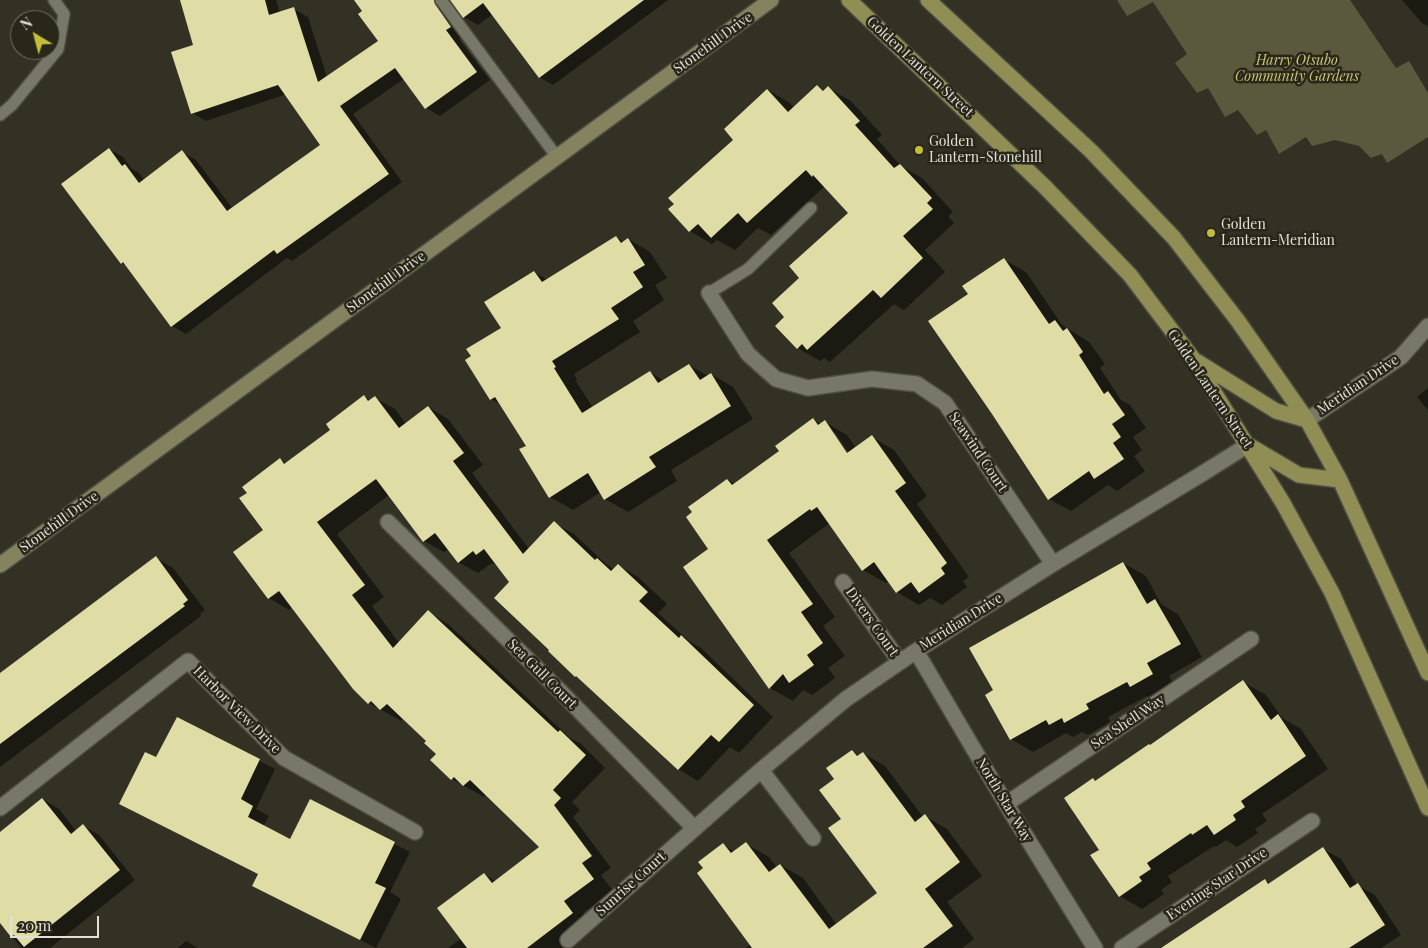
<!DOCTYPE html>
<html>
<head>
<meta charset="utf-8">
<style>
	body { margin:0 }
	#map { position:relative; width:1428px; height:948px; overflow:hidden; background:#323124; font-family:"Playfair Display",serif }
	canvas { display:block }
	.north { position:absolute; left:10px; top:10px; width:50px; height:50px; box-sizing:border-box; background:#28271a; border:1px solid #727166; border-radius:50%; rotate:323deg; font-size:14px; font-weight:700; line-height:20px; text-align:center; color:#e1e1d9 }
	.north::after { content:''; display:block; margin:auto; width:18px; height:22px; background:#c6bc3c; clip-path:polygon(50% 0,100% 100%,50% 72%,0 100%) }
	.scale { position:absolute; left:10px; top:916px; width:89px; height:22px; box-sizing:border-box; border:2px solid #e1e1d9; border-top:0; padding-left:6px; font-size:15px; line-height:18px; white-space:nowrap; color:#e1e1d9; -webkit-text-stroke:4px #28271a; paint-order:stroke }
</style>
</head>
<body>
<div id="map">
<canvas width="1428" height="948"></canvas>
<div class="north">N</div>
<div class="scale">20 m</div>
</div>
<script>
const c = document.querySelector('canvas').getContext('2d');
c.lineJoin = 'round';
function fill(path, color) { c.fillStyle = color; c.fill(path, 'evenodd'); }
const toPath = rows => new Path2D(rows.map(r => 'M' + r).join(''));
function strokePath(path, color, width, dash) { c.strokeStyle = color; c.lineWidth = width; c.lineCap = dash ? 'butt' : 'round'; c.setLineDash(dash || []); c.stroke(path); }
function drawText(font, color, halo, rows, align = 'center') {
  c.font = font + ' "Playfair Display",serif'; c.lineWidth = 5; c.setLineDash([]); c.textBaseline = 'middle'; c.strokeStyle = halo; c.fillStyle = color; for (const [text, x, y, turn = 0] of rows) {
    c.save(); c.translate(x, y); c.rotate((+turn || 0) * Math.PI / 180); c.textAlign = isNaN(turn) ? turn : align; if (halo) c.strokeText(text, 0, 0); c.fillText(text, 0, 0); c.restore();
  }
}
fill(toPath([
	[1117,0,1350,0,1396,68,1409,61,1428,93,1428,137,1387,163,1382,154,1371,158,1359,146,1335,140,1312,146,1306,137,1279,154,1266,130,1257,135,1238,110,1225,117,1208,88,1197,93,1175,63,1187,54,1153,2,1127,16]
]), '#5b593d');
fill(toPath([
	[182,0,276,0,280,13,294,9,308,17,327,77,379,41,364,11,355,0,668,0,553,85,539,77,493,14,478,25,464,17,451,1,448,6,465,35,459,39,490,80,440,116,426,108,404,79,353,114,402,182,292,261,287,258,186,334,172,326,127,266,122,263,109,149,123,157,132,169,139,173,144,180,182,152,196,160,233,209,322,145,287,94,206,121,192,113,194,46],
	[1402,0,1428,0,1428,26,1422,23],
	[818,86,825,91,828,88,851,101,882,135,877,139,901,166,922,178,953,212,948,216,954,223,925,250,945,272,904,310,894,304,830,362,824,358,820,361,798,348,786,317,800,278,850,213,825,186,771,235,758,228,735,250,717,240,712,244,690,231,735,140,768,90,790,103,794,108],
	[616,237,624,242,628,239,650,252,667,278,655,285,664,300,633,321,640,332,574,374,577,380,576,381,593,408,650,372,664,381,689,365,708,376,711,374,733,387,753,419,671,470,677,481,628,512,605,499,601,492,573,510,550,497,527,446,502,405,491,399,502,329,534,272,548,280],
	[1004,260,1026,272,1062,325,1089,342,1105,364,1100,368,1121,400,1130,405,1146,428,1133,437,1142,450,1134,456,1145,471,1117,491,1108,485,1071,511,1049,499,969,295],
	[1428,388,1428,410,1417,397],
	[364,396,371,401,375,398,395,409,406,424,428,407,448,419,483,465,472,473,529,549,554,523,574,534,606,564,614,569,618,565,638,577,667,604,658,613,689,641,701,648,773,717,739,753,730,747,698,781,678,769,551,650,511,582,497,565,492,563,478,573,458,562,449,549,444,552,424,541,389,495,337,534,384,597,372,606,399,643,428,612,448,624,570,738,580,743,605,768,572,802,580,810,573,817,611,868,601,875,613,891,583,913,592,925,562,948,448,948,462,938,484,875,496,881,541,847,486,794,484,797,452,779,438,754,428,741,404,718,401,721,369,703,292,607,289,610,269,598,235,552,265,530,248,493,280,460,287,464,332,430],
	[814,420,821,424,825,422,847,435,856,448,872,437,894,450,927,496,917,504,969,577,963,581,967,587,942,605,930,598,919,605,897,592,889,581,886,583,863,570,830,523,789,553,835,617,823,626,845,656,828,668,835,678,812,695,803,690,793,701,770,688,710,549,728,480,735,484,781,452],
	[832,433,835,433,852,457,850,459],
	[156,558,173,568,205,610,200,614,201,616,0,767,0,674],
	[1123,563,1146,576,1161,604,1178,614,1202,657,1169,676,1175,687,1153,699,1147,696,1108,717,1110,722,1088,735,1082,732,1073,737,1066,733,1033,752,1011,739,994,691],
	[1243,682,1266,695,1282,718,1301,729,1328,769,1262,814,1267,821,1255,829,1258,833,1237,847,1226,840,1216,847,1214,846,1168,876,1172,882,1161,890,1164,894,1142,909,1120,896,1100,850,1093,780,1096,781,1151,746],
	[178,719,275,769,256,809,269,816,263,827,291,841,311,801,410,852,390,892,401,899,376,948,270,894,260,874,137,813,121,804,157,758],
	[852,751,860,756,863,753,885,766,923,817,925,816,947,829,982,876,947,902,974,939,962,948,746,948,751,944,723,845,735,852,746,844,769,857,777,868,780,865,803,878,837,925,879,893,842,819,835,779],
	[42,799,59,809,76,831,83,826,99,835,135,880,50,948,21,948,1,923,0,914,0,834],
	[1323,849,1341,859,1357,885,1375,895,1401,935,1381,948,1163,948,1265,880,1271,884],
	[186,941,198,948,178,948]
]), '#0007');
fill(toPath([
	[180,0,265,0,269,15,294,7,318,82,378,41,358,14,362,11,354,0,434,0,435,4,451,27,446,30,477,72,425,109,395,68,340,106,389,174,277,254,274,250,171,327,123,262,121,264,61,184,109,148,122,166,125,164,139,183,182,150,227,211,320,145,278,85,191,114,171,52,193,45],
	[450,0,644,0,539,78,483,3,463,18],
	[817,85,823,91,828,86,860,121,855,125,894,168,900,164,932,198,927,203,933,209,903,236,923,258,881,298,873,290,807,350,802,344,797,349,775,326,784,317,772,303,799,278,789,266,848,213,813,175,812,177,806,170,747,223,738,213,711,238,698,224,689,232,668,209,674,204,668,198,733,140,724,129,767,89,788,112],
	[616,236,621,243,628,238,645,265,633,272,643,287,611,308,619,319,552,361,556,367,554,368,582,413,650,371,658,383,689,364,700,380,711,373,731,406,649,457,656,467,604,500,588,473,549,498,519,449,526,446,495,397,490,400,465,360,471,356,466,349,501,328,484,302,534,271,542,282],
	[1004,258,1049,324,1055,320,1063,331,1067,328,1083,352,1079,355,1104,394,1108,391,1125,415,1112,424,1121,437,1113,443,1124,459,1094,479,1089,471,1048,500,992,414,928,321,968,294,962,286],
	[364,395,368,401,375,396,399,428,428,406,464,453,453,461,523,554,554,521,595,560,597,558,611,571,618,564,648,592,639,601,679,638,681,635,754,705,719,742,711,735,678,770,576,676,575,677,548,651,549,650,494,598,509,582,484,549,476,555,473,551,458,563,435,533,423,542,376,479,317,522,365,585,352,595,393,648,428,610,558,732,560,730,586,755,553,790,561,798,554,805,592,856,582,863,594,879,564,901,573,913,527,948,467,948,437,908,484,873,492,883,539,847,470,780,463,786,454,777,451,780,430,760,436,754,424,743,426,741,387,704,380,710,371,701,368,704,353,689,279,591,268,599,233,552,263,530,239,498,247,493,242,487,280,458,284,464,330,430,326,424],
	[813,418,818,425,825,420,847,453,872,435,906,483,895,491,947,563,941,568,945,574,919,593,911,582,896,593,874,562,862,571,817,507,811,511,810,509,767,540,813,604,801,612,823,643,807,655,814,665,789,683,783,674,769,689,683,567,708,549,686,517,692,512,688,507,727,479,732,485,779,451,775,446],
	[156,556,188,600,183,604,185,606,0,744,0,673],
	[1123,562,1147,604,1155,599,1181,644,1147,663,1153,674,1130,687,1127,682,1086,704,1089,709,1064,723,1062,718,1049,725,1046,720,1010,740,985,695,993,690,969,648],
	[1243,680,1271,720,1278,714,1306,756,1241,801,1245,807,1233,815,1236,820,1214,835,1207,825,1192,835,1191,833,1147,863,1151,869,1139,877,1142,881,1119,897,1090,855,1099,850,1064,798,1093,778,1095,781,1149,744,1150,745],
	[177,717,260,759,241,799,253,806,248,817,290,839,310,799,395,842,375,883,386,888,360,940,252,886,258,874,119,804,145,752,156,757],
	[852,750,857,756,863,752,915,822,925,814,960,862,925,889,953,926,923,948,752,948,697,873,703,868,698,862,723,843,731,853,746,842,769,872,780,864,829,929,877,893,828,828,841,819,819,790,834,779,826,768],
	[42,798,71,834,83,824,120,870,24,947,14,935,11,937,0,923,0,832],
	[1323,847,1350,888,1358,883,1385,925,1349,948,1161,948,1265,879,1268,884]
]), '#e0dca6');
const lane = toPath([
	[441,0,557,157],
	[0,115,12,105,58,49,64,14,54,0],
	[709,293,748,269,811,208]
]);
const street = toPath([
	[709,293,748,354,776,379,808,388,872,379,917,384,945,403,1053,564],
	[1307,420,1401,357,1428,326],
	[388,522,561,692,694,828],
	[843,582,900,662],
	[916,651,1006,804,1095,948],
	[761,770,813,838],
	[1006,804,1251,639],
	[0,808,188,661,284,758,415,832],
	[568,940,761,770,846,699,916,651,1053,564,1200,475,1248,445],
	[1122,948,1312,821]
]);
const secondary = toPath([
	[0,565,771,0]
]);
const primary = toPath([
	[849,0,1045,187,1130,275,1194,360,1283,503,1332,593,1428,808],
	[928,0,1091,151,1174,238,1238,321,1307,420,1340,480,1428,673],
	[1198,362,1276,411,1307,420],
	[1250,446,1299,475,1340,480]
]);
strokePath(lane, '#4e4d41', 14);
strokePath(street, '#4e4d41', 18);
strokePath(secondary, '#4e4d41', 18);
strokePath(primary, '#4e4d41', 18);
strokePath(lane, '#787868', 11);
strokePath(street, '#787868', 15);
strokePath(secondary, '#85835f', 15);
strokePath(primary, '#918e55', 15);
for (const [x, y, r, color] of [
	[919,150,5,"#c6bc3c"],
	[1211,233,5,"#c6bc3c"]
]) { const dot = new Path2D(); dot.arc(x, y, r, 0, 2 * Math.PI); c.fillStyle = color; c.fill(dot); strokePath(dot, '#28271a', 2); }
drawText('14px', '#e1e1d9', '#28271a', [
	["Stonehill Drive",713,43,-36],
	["Golden Lantern Street",920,67,43],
	["Stonehill Drive",386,282,-36],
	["Meridian Drive",1358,385,-34],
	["Golden Lantern Street",1210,389,56],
	["Seawind Court",978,452,56],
	["Stonehill Drive",59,522,-36],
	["Divers Court",872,622,55],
	["Meridian Drive",961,622,-32],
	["Sea Gull Court",542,674,45],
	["Harbor View Drive",237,710,45],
	["Sea Shell Way",1128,722,-34],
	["North Star Way",1004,800,59],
	["Sunrise Court",631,884,-42],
	["Evening Star Drive",1217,884,-34]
]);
drawText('italic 14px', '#cac475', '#28271a', [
	["Harry Otsubo",1297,61],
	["Community Gardens",1297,77]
]);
drawText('14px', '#e1e1d9', '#28271a', [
	["Golden",929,142],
	["Lantern-Stonehill",929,158],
	["Golden",1221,225],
	["Lantern-Meridian",1221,241]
], 'left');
</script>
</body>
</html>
